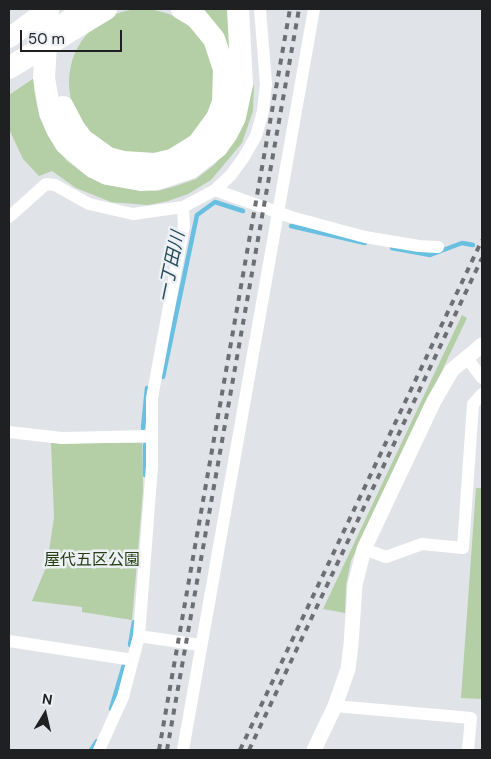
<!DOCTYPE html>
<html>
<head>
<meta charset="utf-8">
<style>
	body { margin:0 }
	#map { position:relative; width:491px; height:759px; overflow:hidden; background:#e0e3e8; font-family:"DM Sans",sans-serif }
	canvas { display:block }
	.frame { position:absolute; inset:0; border:10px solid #1f2022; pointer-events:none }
	.north { position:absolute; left:20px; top:689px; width:50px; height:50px; -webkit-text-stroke:4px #edf1f5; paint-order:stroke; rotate:9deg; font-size:14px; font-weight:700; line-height:20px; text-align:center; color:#1f2022 }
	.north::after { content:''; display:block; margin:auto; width:18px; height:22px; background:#1f2022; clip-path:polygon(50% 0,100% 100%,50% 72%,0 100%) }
	.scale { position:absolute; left:20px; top:30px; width:102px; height:22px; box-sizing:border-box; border:2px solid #1f2022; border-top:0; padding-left:6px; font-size:15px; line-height:18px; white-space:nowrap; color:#1f2022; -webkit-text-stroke:4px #edf1f5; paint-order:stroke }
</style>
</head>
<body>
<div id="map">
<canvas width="491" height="759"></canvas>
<div class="frame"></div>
<div class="north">N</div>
<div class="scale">50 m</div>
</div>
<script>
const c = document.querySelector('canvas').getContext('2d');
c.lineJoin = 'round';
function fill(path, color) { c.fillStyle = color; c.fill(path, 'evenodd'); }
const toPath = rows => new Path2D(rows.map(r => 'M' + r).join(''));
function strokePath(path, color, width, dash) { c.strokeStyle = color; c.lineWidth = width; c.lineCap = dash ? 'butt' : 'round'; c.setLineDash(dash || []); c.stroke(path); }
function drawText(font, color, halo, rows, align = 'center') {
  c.font = font + ' "DM Sans","Noto Sans JP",sans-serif'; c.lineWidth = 5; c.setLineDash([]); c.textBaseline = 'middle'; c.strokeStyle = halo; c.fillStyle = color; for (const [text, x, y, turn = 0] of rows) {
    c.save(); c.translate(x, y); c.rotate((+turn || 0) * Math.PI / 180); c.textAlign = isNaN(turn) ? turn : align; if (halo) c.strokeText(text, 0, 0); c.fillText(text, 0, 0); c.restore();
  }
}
fill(toPath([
	[191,9,231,9,235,65],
	'69 82a73 73 0 1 1 146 0a73 73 0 1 1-146 0Z',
	[37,76,34,89,37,106,48,136,66,160,83,173,102,184,130,189,157,191,176,186,196,179,214,165,230,147,254,84,253,111,242,143,211,180,188,194,168,201,148,205,111,202,76,188,52,171,39,176,23,159,9,129,9,95],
	[462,315,467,318,351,561,346,585,345,613,323,609],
	[51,443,142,443,143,491,132,620,82,612,82,607,32,601,47,565,54,517],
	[476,488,482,488,482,699,461,698]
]), '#b4cea5');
strokePath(toPath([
	[291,226,365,243],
	[392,248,430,255,462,243,473,245],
	[163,377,197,215,215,202,243,211],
	[143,428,147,388],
	[145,445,145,475],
	[130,645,134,622],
	[111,709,124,665],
	[91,750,97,741]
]), '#68bfdf', 4.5);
strokePath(toPath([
	[215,190,291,217,365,237,419,246,438,247],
	[9,217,46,184,55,185,89,204,133,214,183,207,215,190,231,175,244,157,256,136,263,111,266,84,260,9],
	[467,358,482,378],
	[9,432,62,438,150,436],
	[364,549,386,557,422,544,463,548,473,404,482,394],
	[139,636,200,645],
	[9,641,133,660],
	[335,706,471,718,468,750],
	[99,750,123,697,139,636,152,466,152,398,184,226,183,207],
	[183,750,314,9]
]), '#fff', 12);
strokePath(toPath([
	[314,750,335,706,348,669,351,645,355,585,364,549,434,401,452,370,482,345]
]), '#fff', 15);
strokePath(toPath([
	[55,30,83,9],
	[9,38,48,9]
]), '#fff', 20);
strokePath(toPath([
	[48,9,44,78,50,113,57,129,66,144,93,167,108,174,141,180,157,179,190,168,217,147,227,133,235,117,242,84,238,9],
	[9,68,106,9],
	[63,107,74,128,83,140,108,158,123,162,155,164,172,160,198,144,217,118,223,102,224,69,214,39,196,17,182,9]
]), '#fff', 22);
strokePath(toPath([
	[159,750,290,9],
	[167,750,299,9],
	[240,750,482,240],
	[249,750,482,258]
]), '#6d6f72', 4, [6, 6]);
drawText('16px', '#253e13', '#edf1f5', [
	["屋代五区公園",92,561]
]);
drawText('italic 18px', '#234a58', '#edf1f5', [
	["一丁田川",172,267,-78]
]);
</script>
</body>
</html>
